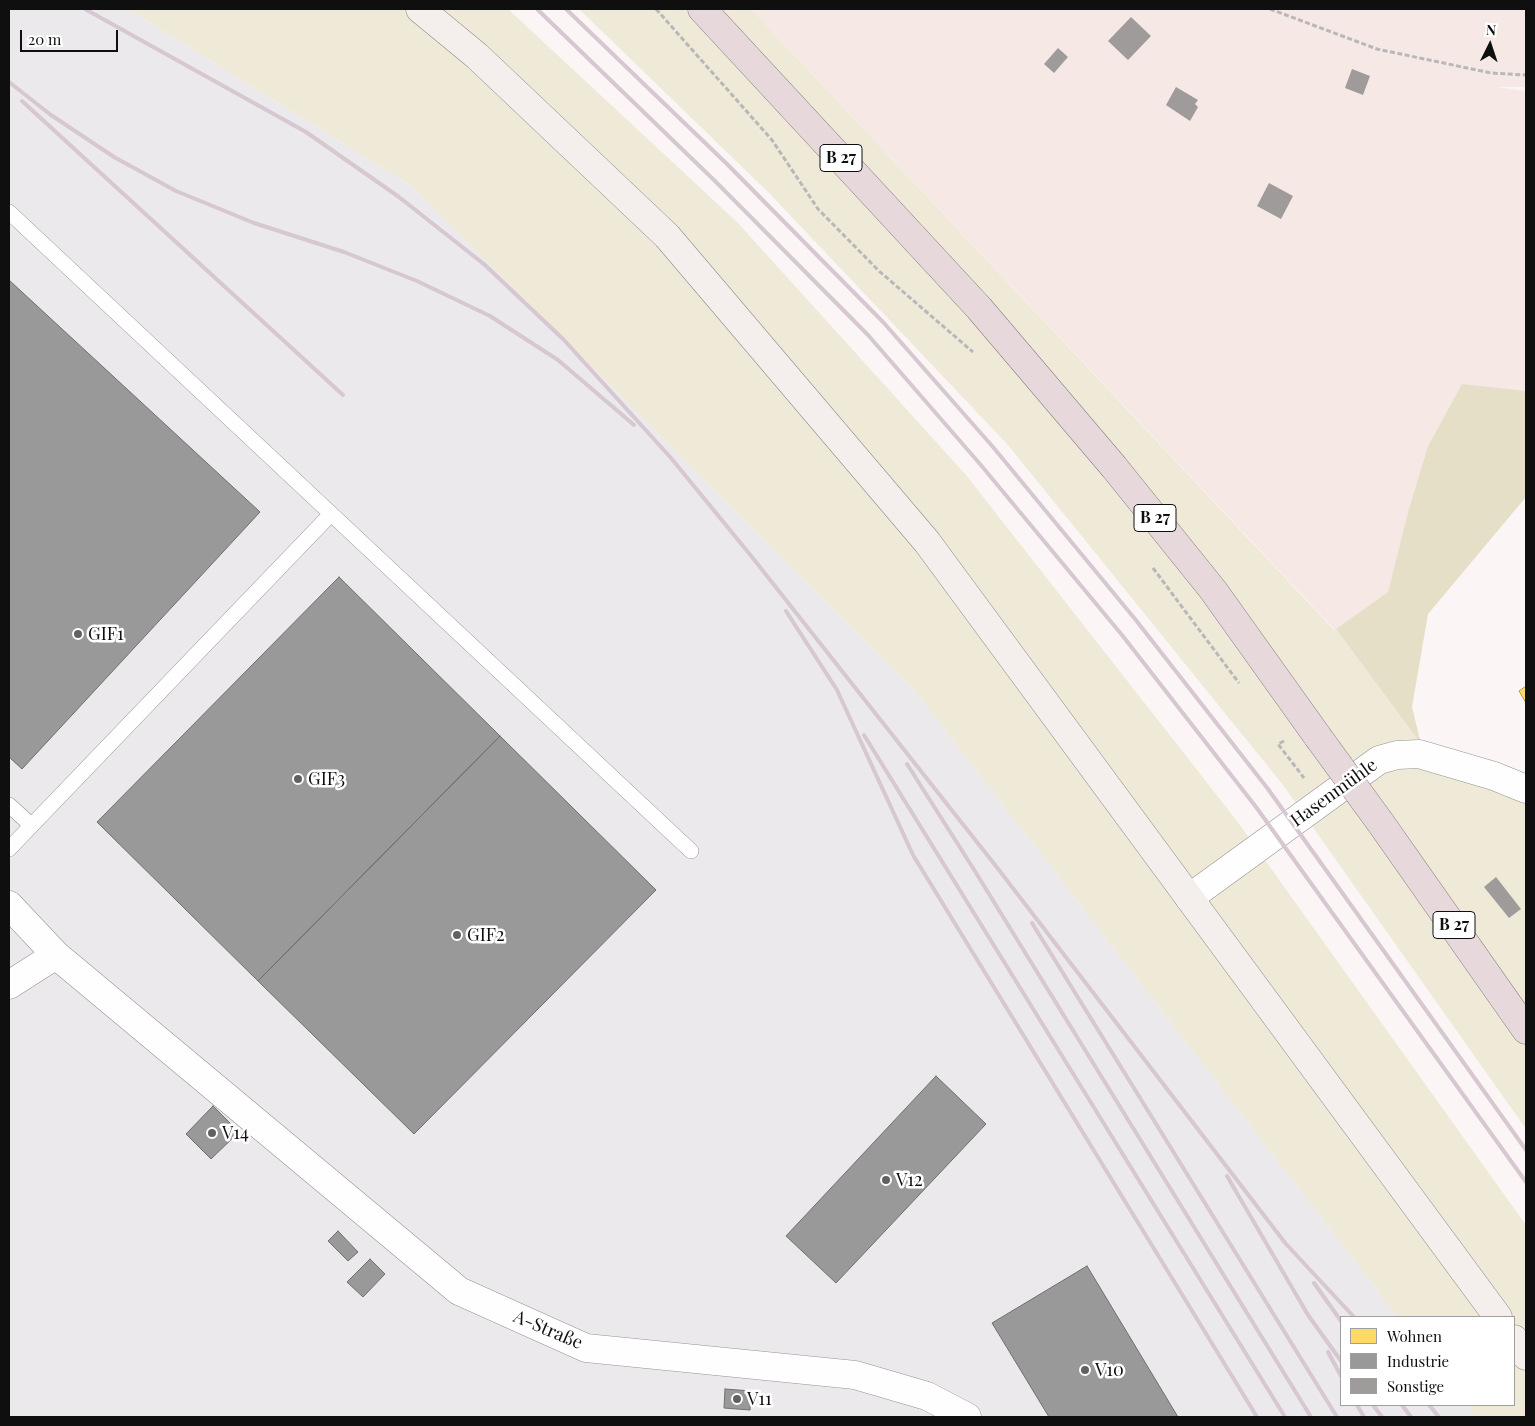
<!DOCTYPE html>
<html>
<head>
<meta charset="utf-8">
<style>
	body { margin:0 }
	#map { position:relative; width:1535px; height:1426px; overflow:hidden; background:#fbf6f5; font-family:"Playfair Display",serif }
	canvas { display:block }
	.frame { position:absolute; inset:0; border:10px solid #0f0f0f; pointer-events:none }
	.legend { position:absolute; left:1340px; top:1316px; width:175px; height:90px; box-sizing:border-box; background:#fff; border:1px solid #9f9f9f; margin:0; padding:6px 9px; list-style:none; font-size:15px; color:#0f0f0f }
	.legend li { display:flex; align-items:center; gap:10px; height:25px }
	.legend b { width:25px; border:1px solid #9f9f9f }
	.north { position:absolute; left:1465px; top:20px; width:50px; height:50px; -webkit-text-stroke:4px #fff; paint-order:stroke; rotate:4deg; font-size:14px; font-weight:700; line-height:20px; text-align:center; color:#0f0f0f }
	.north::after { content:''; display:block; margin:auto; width:18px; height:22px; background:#0f0f0f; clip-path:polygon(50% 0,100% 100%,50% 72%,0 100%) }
	.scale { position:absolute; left:20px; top:30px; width:98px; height:22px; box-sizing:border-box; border:2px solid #0f0f0f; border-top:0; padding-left:6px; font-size:15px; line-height:18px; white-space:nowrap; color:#0f0f0f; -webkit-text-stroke:4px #fff; paint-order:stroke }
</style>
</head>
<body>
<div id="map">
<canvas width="1535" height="1426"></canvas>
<div class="frame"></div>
<ul class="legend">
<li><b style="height:14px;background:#ffd966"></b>Wohnen</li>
<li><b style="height:14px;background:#999"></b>Industrie</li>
<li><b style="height:14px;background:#9f9b9b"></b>Sonstige</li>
</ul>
<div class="north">N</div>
<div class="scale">20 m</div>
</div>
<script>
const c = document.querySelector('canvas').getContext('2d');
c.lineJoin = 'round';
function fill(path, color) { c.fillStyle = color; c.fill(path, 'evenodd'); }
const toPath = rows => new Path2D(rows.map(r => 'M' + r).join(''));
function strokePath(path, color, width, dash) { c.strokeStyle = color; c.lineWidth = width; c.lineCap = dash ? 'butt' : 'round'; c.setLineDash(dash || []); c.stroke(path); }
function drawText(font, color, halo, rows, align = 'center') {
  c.font = font + ' "Playfair Display",serif'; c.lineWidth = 5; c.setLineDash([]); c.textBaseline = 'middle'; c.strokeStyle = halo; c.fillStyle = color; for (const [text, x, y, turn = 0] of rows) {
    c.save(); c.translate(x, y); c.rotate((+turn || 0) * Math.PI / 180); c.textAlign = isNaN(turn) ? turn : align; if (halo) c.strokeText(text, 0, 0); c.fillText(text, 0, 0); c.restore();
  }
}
fill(toPath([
	[9,9,128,9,410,185,917,693,1398,1317,1341,1317,1341,1405,1466,1405,1476,1417,9,1417]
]), '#ece9ec');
fill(toPath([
	[751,9,1526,9,1526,87,1496,87,1526,91,1526,391,1462,385,1428,446,1408,512,1388,592,1335,630]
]), '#f6e8e4');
fill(toPath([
	[128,9,508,9,738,223,966,475,1237,821,1526,1225,1526,1417,1476,1417,1466,1405,1514,1405,1514,1317,1398,1317,917,693,410,185],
	[579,9,751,9,1334,630,1336,629,1421,744,1526,796,1526,1129,1283,785,1008,445,769,193]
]), '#efe9d8');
fill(toPath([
	[1462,384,1526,391,1526,497,1428,614,1412,707,1421,744,1336,629,1388,592,1408,512,1428,446]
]), '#e5dfc7');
const homes = toPath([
	[1526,686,1526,703,1519,691,1526,686]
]);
fill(homes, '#ffd966');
strokePath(homes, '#b79c4c', 1);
const industry = toPath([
	[9,280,260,512,22,769,9,757,9,280],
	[339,577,500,736,258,981,97,822,339,577],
	[500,736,656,890,414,1134,258,981,500,736],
	[936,1076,986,1124,836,1283,786,1236,936,1076],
	[213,1106,239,1132,211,1159,186,1134,213,1106],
	[338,1231,358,1252,348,1261,328,1241,338,1231],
	[370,1259,385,1274,363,1297,347,1282,370,1259],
	[1087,1266,1178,1417,1049,1417,992,1323,1087,1266],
	[725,1389,751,1391,750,1410,724,1408,725,1389]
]);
fill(industry, '#999');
strokePath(industry, '#707070', 1);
fill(toPath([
	[1131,17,1151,36,1128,60,1108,41],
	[1058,48,1068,57,1054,73,1044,64],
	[1352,69,1370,76,1363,95,1345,88],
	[1176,87,1198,100,1195,104,1198,107,1190,121,1166,105],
	[1269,183,1293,196,1281,219,1257,206],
	[1496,877,1521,909,1509,918,1484,887]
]), '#9f9b9b');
const lane = toPath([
	[9,212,691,851],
	[9,805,31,825],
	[9,849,330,515]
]);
const street = toPath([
	[1189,898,1379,760,1397,755,1419,754,1494,776,1526,789],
	[9,905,56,955,9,985],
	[56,955,459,1291,586,1348,855,1375,927,1396,967,1417]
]);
const secondary = toPath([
	[420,9,477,56,667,236,927,542,1498,1317],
	[1514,1339,1526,1356]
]);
const highway = toPath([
	[702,9,979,308,1114,467,1213,590,1318,737],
	[1380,822,1526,1030]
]);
strokePath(lane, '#959393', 16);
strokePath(street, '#959393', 29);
strokePath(secondary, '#8c8a89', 29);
strokePath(highway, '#838080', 29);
strokePath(toPath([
	[656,9,772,140,818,209,879,271,973,352],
	[1270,9,1377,49,1491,73,1526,75],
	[1153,568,1239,683],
	[1284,741,1278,744,1304,778]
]), '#b9b8b8', 3, [5, 2.5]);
strokePath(lane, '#fefefe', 15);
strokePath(street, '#fefefe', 28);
strokePath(secondary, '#f4eeec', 28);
strokePath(highway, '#e7d8dc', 28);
strokePath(toPath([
	[85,9,306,132,399,197,485,265,564,340,671,458,752,557,999,870,1286,1244,1354,1317],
	[537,9,715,181,868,335,980,464,1122,635,1256,807,1526,1182],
	[566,9,727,164,883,322,993,447,1135,619,1268,789,1526,1150],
	[9,82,51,115,114,157,176,191,254,223,344,252,417,281,490,316,558,360,634,425],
	[22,101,343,395],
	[786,611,837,690,913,855,1257,1417],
	[864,735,1285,1417],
	[907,764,973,868,1311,1417],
	[1032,923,1337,1417],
	[1227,1176,1308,1315,1341,1361],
	[1314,1283,1341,1321],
	[1328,1352,1341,1376],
	[1357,1405,1364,1417],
	[1373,1405,1382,1417],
	[1402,1405,1411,1417],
	[1429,1405,1439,1417]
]), '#d6c7d1', 4);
const highwayBridge = toPath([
	[1318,737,1380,822]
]);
strokePath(highwayBridge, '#838080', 29, []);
strokePath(highwayBridge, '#e7d8dc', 28);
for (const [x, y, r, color] of [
	[78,634,5,"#626060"],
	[298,779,5,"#626060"],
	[457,935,5,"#626060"],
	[212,1133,5,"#626060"],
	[886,1180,5,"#626060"],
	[1085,1370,5,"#626060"],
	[737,1399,5,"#626060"]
]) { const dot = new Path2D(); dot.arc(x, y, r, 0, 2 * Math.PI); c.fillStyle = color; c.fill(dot); strokePath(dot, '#fff', 2); }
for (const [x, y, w] of [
	[841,158,42],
	[1155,518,42],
	[1454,925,42]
]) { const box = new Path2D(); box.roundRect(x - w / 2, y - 13.5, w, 27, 4); c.fillStyle = '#fff'; c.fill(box); strokePath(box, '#0f0f0f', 1); }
drawText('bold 16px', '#0f0f0f', null, [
	["B 27",841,158],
	["B 27",1155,518],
	["B 27",1454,925]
]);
drawText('18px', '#0f0f0f', '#fff', [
	["GIF1",88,634],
	["GIF3",308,779],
	["GIF2",467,935],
	["V14",222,1133],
	["V12",896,1180],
	["V10",1095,1370],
	["V11",747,1399]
], 'left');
drawText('18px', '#0f0f0f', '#fff', [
	["Hasenmühle",1334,793,-36],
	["A-Straße",548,1330,23]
]);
</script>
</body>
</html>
